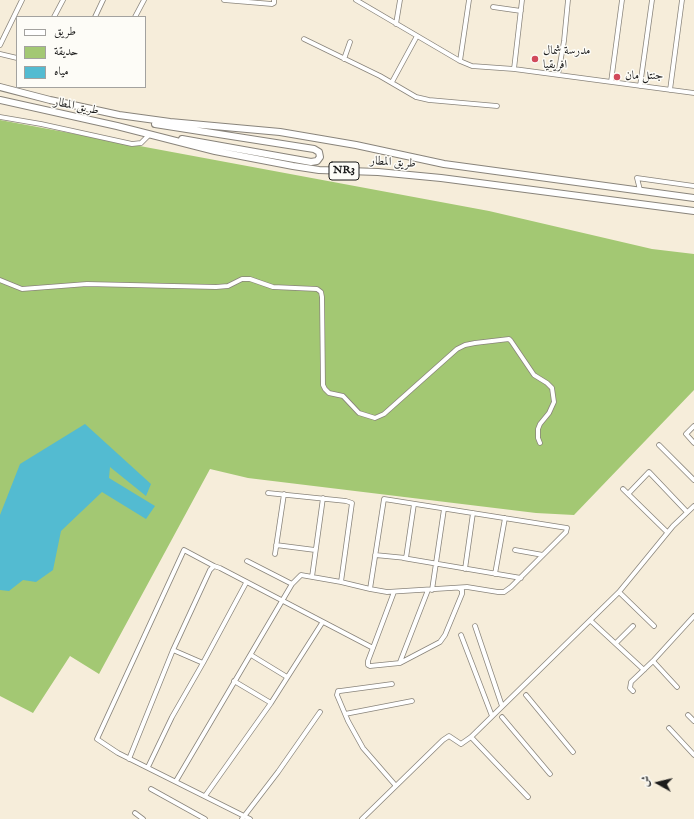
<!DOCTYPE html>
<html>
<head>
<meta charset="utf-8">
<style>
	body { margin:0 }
	#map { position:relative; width:694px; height:819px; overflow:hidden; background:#f6edda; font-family:"IM FELL English",Amiri,serif }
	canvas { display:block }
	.legend { position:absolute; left:16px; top:16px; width:130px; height:72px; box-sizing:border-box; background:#fdfcf7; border:1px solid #a3a29f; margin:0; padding:5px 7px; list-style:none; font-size:12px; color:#1c1c1c }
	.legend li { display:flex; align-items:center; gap:8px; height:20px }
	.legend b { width:20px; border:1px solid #a3a29f }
	.north { position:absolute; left:638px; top:763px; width:40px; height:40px; -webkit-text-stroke:3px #fdfcf7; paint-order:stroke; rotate:278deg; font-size:11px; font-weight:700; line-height:16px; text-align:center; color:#1c1c1c }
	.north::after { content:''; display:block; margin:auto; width:14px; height:18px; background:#1c1c1c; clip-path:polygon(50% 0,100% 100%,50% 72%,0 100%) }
</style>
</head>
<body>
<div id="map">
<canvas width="694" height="819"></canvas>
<ul class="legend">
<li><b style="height:5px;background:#fff"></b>طريق</li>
<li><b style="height:11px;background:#a3c873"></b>حديقة</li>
<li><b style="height:11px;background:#53bbd1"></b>مياه</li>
</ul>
<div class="north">ش</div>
</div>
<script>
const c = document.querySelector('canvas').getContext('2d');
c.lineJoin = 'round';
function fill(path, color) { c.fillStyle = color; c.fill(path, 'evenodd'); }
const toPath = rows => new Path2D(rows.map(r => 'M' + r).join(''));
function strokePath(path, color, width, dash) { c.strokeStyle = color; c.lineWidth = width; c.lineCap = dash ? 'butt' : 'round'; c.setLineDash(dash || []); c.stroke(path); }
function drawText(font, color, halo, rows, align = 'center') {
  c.font = font + ' "IM FELL English",Amiri,serif'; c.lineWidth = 3; c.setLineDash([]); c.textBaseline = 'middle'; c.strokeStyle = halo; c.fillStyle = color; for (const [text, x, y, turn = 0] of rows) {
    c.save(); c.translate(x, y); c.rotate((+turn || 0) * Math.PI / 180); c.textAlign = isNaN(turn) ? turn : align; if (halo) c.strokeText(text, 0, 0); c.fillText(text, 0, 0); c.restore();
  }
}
fill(toPath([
	[0,120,489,211,652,249,694,254,694,390,574,515,536,513,248,478,210,469,99,674,70,656,33,713,0,696]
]), '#a3c873');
fill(toPath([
	[85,424,151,484,146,496,110,467,109,478,155,506,146,519,102,492,61,531,53,570,36,582,23,580,9,591,0,590,0,515,20,464]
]), '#53bbd1');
const minor = toPath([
	[224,0,272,4,274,3,274,0],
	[356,0,460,61,472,66,514,69,694,93],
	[493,7,521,11],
	[54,17,63,0],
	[95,17,103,0],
	[135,17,144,0],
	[396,24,400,0],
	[304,39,380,76,416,97,429,100,497,106],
	[0,45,22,0],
	[0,54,17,58],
	[344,59,350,42],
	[460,61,469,0],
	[514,69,522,0],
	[558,75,564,41,568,0],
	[392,82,417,36],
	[611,82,622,0],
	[640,86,652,0],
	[670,90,682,0],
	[0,117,41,124,132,144,141,143,149,135],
	[640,190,637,178,694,186],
	[0,280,22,289,87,284,216,287,228,286,242,279,250,279,273,287,317,289,321,292,322,297,323,385,325,389,329,393,343,396,359,413,375,418,384,414,457,349,465,345,475,343,509,339,511,341,534,375,547,383,552,388,554,402,549,413,540,424,538,429,538,438,540,443],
	[694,426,686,434,694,443],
	[659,445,694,480],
	[623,489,667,532],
	[268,493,346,501,352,503,341,582],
	[628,494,649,472,687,512],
	[276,545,315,550],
	[515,550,543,555],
	[275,554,284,494],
	[375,555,406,558,414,504],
	[403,558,521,578],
	[247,561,292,584],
	[214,566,184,550,97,739,118,753,250,819],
	[465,569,473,513],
	[495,574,505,518],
	[312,577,323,498],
	[432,590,444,509],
	[394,592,368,661,368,665,370,666,400,663,440,642,445,635,462,594,462,590,459,588],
	[619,592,654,626],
	[591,621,644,670],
	[475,626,502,706],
	[461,635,492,716],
	[616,643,633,626],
	[173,650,203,663],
	[251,655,287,677],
	[653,661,677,687],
	[400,662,428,590],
	[234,681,271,703],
	[392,684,340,691,338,691,337,695,348,721,363,748,396,786],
	[633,691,630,688,631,682,653,661,694,616],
	[526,695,573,752],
	[345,714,412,701],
	[688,715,694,721],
	[502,717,550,774],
	[669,728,694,755],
	[471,737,528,797],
	[129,759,173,650,210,570,214,566,220,568,373,648],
	[148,767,172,717,203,663,246,583],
	[176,781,292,584,301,575,341,582,370,589,387,592,467,587,498,592,504,592,511,587,566,532,567,528,384,499,370,589],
	[151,789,205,819],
	[205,796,271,703,322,623],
	[135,813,143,819],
	[242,819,278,772,320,712],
	[362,819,443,740,449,736,461,744,471,737,619,592,673,526,694,506]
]);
const highway = toPath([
	[0,87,50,100,119,115,170,122,280,132,356,145,444,164,694,198],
	[0,100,117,126,215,151,293,166,319,170,378,172,441,178,694,211],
	[155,124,314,149,319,152,320,157,317,161,311,162,182,139]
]);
strokePath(minor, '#89847b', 5.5);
strokePath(highway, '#89847b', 8);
strokePath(minor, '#fff', 4);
strokePath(highway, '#fff', 6);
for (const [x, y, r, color] of [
	[535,59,4,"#d1495b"],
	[617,77,4,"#d1495b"]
]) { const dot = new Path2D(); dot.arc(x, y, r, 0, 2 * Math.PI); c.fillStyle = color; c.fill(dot); strokePath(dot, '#fdfcf7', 1.5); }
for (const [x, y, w] of [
	[344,171,30]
]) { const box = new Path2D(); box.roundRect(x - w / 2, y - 9, w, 18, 3); c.fillStyle = '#fdfcf7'; c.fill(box); strokePath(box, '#1c1c1c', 1); }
drawText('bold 11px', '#1c1c1c', null, [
	["NR3",344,171]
]);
drawText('12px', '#1c1c1c', '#fdfcf7', [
	["مدرسة شمال",543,52],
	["افريقيا",543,66],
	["جنتل مان",625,77]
], 'left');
drawText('12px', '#1c1c1c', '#fdfcf7', [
	["طريق المطار",76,107,12],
	["طريق المطار",393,163,4]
]);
</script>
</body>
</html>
